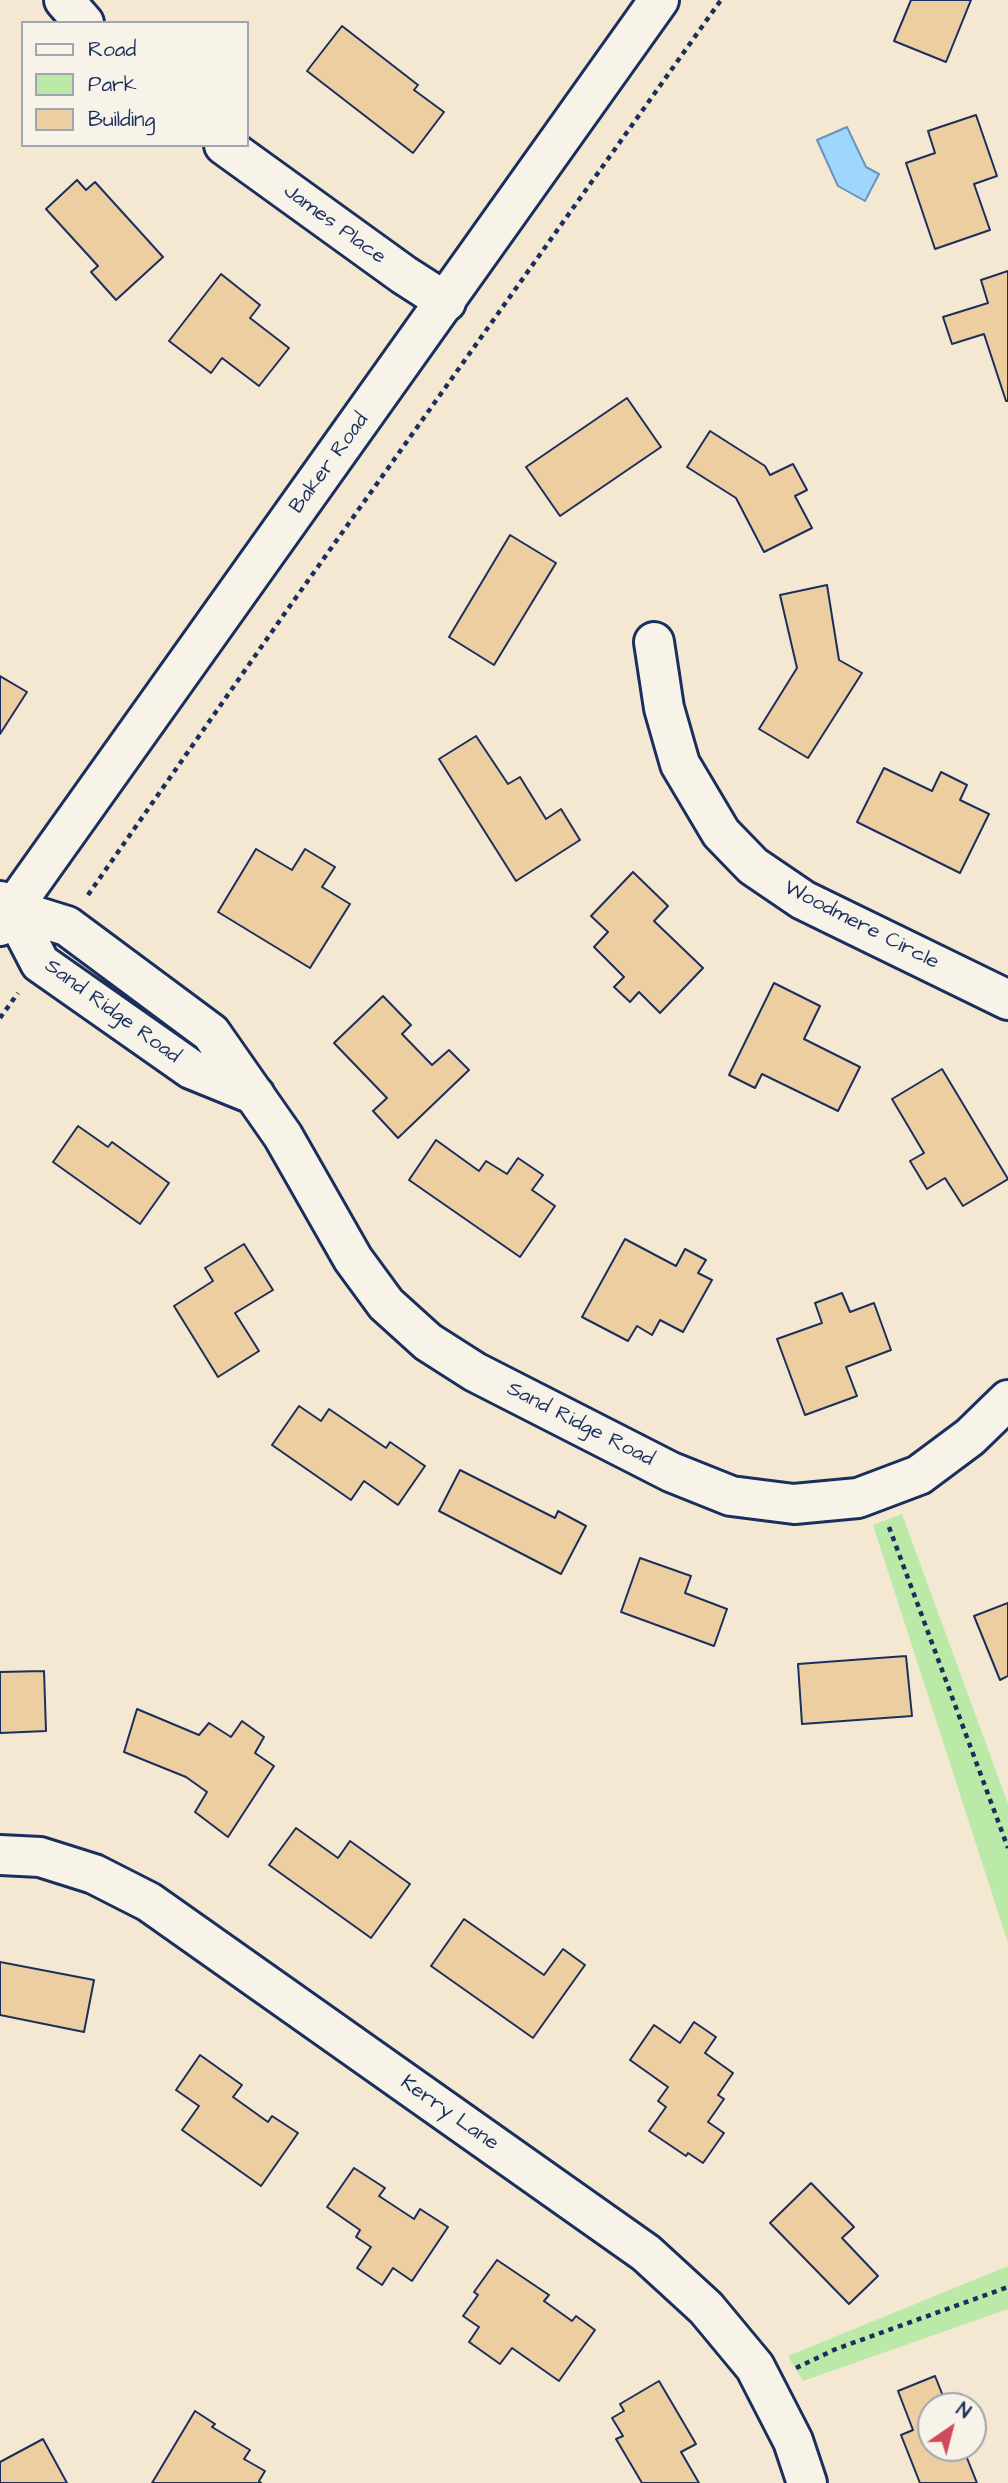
<!DOCTYPE html>
<html>
<head>
<meta charset="utf-8">
<style>
	body { margin:0 }
	#map { position:relative; width:1008px; height:2483px; overflow:hidden; background:#f4e8d2; font-family:"Architects Daughter",sans-serif }
	canvas { display:block }
	.legend { position:absolute; left:21px; top:21px; width:228px; height:126px; box-sizing:border-box; background:#f7f3e8; border:2px solid #9fa5b1; margin:0; padding:9px 12px; list-style:none; font-size:21px; color:#1b2f5e }
	.legend li { display:flex; align-items:center; gap:14px; height:35px }
	.legend b { width:35px; border:2px solid #9fa5b1 }
	.north { position:absolute; left:917px; top:2392px; width:70px; height:70px; box-sizing:border-box; background:#f7f3e8; border:2px solid #9fa5b1; border-radius:50%; rotate:35deg; font-size:19px; font-weight:700; line-height:28px; text-align:center; color:#1b2f5e }
	.north::after { content:''; display:block; margin:auto; width:24px; height:32px; background:#d1495b; clip-path:polygon(50% 0,100% 100%,50% 72%,0 100%) }
</style>
</head>
<body>
<div id="map">
<canvas width="1008" height="2483"></canvas>
<ul class="legend">
<li><b style="height:9px;background:#f7f3e8"></b>Road</li>
<li><b style="height:19px;background:#bbe9a8"></b>Park</li>
<li><b style="height:19px;background:#edcea0"></b>Building</li>
</ul>
<div class="north">N</div>
</div>
<script>
const c = document.querySelector('canvas').getContext('2d');
c.lineJoin = 'round';
function fill(path, color) { c.fillStyle = color; c.fill(path, 'evenodd'); }
const toPath = rows => new Path2D(rows.map(r => 'M' + r).join(''));
function strokePath(path, color, width, dash) { c.strokeStyle = color; c.lineWidth = width; c.lineCap = dash ? 'butt' : 'round'; c.setLineDash(dash || []); c.stroke(path); }
function drawText(font, color, halo, rows, align = 'center') {
  c.font = font + ' "Architects Daughter",sans-serif'; c.lineWidth = 5; c.setLineDash([]); c.textBaseline = 'middle'; c.strokeStyle = halo; c.fillStyle = color; for (const [text, x, y, turn = 0] of rows) {
    c.save(); c.translate(x, y); c.rotate((+turn || 0) * Math.PI / 180); c.textAlign = isNaN(turn) ? turn : align; if (halo) c.strokeText(text, 0, 0); c.fillText(text, 0, 0); c.restore();
  }
}
fill(toPath([
	[902,1514,1008,1804,1008,1943,873,1525],
	[1008,2266,1008,2309,803,2381,788,2356]
]), '#bbe9a8');
const water = toPath([
	[847,127,866,167,879,174,865,201,838,186,817,140,847,127]
]);
fill(water, '#9ed6fe');
strokePath(water, '#6a93be', 2);
const building = toPath([
	[911,0,971,0,946,62,894,41,911,0],
	[342,26,418,85,414,90,444,112,413,153,307,71,342,26],
	[976,115,997,176,974,184,990,230,935,249,906,163,935,153,928,131,976,115],
	[77,180,86,190,95,182,163,257,116,300,91,272,98,266,46,209,77,180],
	[1008,271,1008,401,1006,401,984,334,952,344,943,317,988,303,981,280,1008,271],
	[221,274,260,305,250,318,289,348,259,386,222,358,211,373,169,341,221,274],
	[627,398,661,447,560,516,526,467,627,398],
	[710,431,765,466,770,475,793,464,807,490,795,496,812,528,764,552,736,498,687,467,710,431],
	[510,535,556,563,494,665,449,637,510,535],
	[827,585,839,660,862,673,808,758,759,729,797,668,780,595,827,585],
	[0,676,27,692,0,734,0,676],
	[476,736,508,784,520,777,546,819,561,809,580,840,516,881,439,759,476,736],
	[884,768,932,791,941,772,967,785,960,800,989,814,960,873,857,822,884,768],
	[256,849,292,870,305,849,335,867,322,887,350,904,310,968,218,912,256,849],
	[633,872,668,906,654,921,703,968,660,1013,639,992,630,1002,614,987,624,977,594,947,608,932,591,916,633,872],
	[774,983,820,1006,804,1039,860,1067,838,1111,762,1074,755,1088,729,1075,774,983],
	[383,996,411,1025,402,1034,432,1065,449,1050,469,1070,398,1138,373,1111,387,1098,334,1043,383,996],
	[942,1069,1008,1179,963,1206,945,1178,927,1189,910,1161,924,1153,892,1099,942,1069],
	[78,1126,108,1147,112,1142,169,1183,140,1224,53,1162,78,1126],
	[436,1140,479,1171,486,1161,507,1174,518,1158,543,1175,532,1190,555,1206,520,1257,409,1180,436,1140],
	[625,1239,676,1266,685,1249,706,1260,698,1273,712,1280,683,1332,660,1320,652,1335,637,1326,628,1341,582,1317,625,1239],
	[244,1244,273,1290,235,1313,259,1351,218,1377,174,1306,213,1281,205,1268,244,1244],
	[842,1293,850,1312,874,1303,891,1350,846,1367,857,1396,805,1415,777,1339,822,1323,815,1303,842,1293],
	[299,1406,321,1421,329,1409,386,1448,390,1442,425,1466,398,1505,364,1481,351,1500,272,1445,299,1406],
	[460,1470,555,1518,558,1511,586,1526,561,1574,439,1511,460,1470],
	[640,1558,691,1576,685,1593,727,1609,714,1646,621,1612,640,1558],
	[1008,1603,1008,1676,1000,1680,974,1616,1008,1603],
	[906,1656,912,1716,802,1724,798,1664,906,1656],
	[44,1671,46,1731,0,1733,0,1672,44,1671],
	[137,1709,199,1735,209,1723,231,1737,242,1721,264,1737,255,1753,274,1766,228,1837,195,1812,207,1792,186,1777,124,1752,137,1709],
	[296,1828,338,1858,350,1841,410,1884,371,1938,269,1865,296,1828],
	[464,1919,544,1975,563,1949,585,1965,533,2038,431,1966,464,1919],
	[0,1962,94,1980,84,2032,0,2015,0,1962],
	[694,2022,716,2037,705,2053,733,2073,718,2095,724,2099,708,2122,724,2133,703,2163,688,2153,686,2156,649,2131,666,2107,658,2101,668,2087,630,2060,654,2025,680,2043,694,2022],
	[200,2055,242,2085,233,2097,268,2122,272,2116,298,2133,261,2186,182,2130,199,2106,176,2090,200,2055],
	[354,2168,385,2188,379,2196,414,2219,420,2209,448,2227,412,2281,393,2268,382,2285,357,2268,371,2247,356,2237,360,2230,327,2207,354,2168],
	[811,2183,854,2227,842,2238,878,2276,849,2304,770,2223,811,2183],
	[497,2260,549,2295,544,2301,572,2321,576,2316,595,2330,559,2381,512,2348,500,2364,469,2342,479,2327,463,2316,478,2295,474,2292,497,2260],
	[935,2376,947,2406,931,2406,931,2448,963,2448,977,2483,920,2483,901,2435,913,2430,898,2391,935,2376],
	[659,2381,696,2444,681,2452,699,2483,642,2483,616,2439,623,2436,612,2418,624,2411,620,2404,659,2381],
	[195,2411,215,2424,212,2427,250,2450,244,2459,265,2471,259,2481,261,2483,152,2483,195,2411],
	[43,2439,67,2483,0,2483,0,2462,43,2439]
]);
fill(building, '#edcea0');
strokePath(building, '#1b2f5e', 2);
const street = toPath([
	[64,0,84,23],
	[224,145,404,275,446,302],
	[654,642,664,708,680,764,721,833,753,866,803,900,1008,1000],
	[0,901,12,909,67,926,211,1033,283,1136,353,1259,386,1304,428,1342,475,1372,671,1472,731,1496,794,1504,858,1498,919,1475,970,1437,1008,1400],
	[12,909,40,963,191,1069,255,1095],
	[0,1855,40,1857,94,1874,149,1902,646,2253,706,2308,755,2367,793,2441,807,2483]
]);
const secondary = toPath([
	[0,926,659,0]
]);
strokePath(street, '#1b2f5e', 44);
strokePath(secondary, '#1b2f5e', 44);
strokePath(toPath([
	[88,895,285,613,721,0],
	[0,1018,18,993],
	[889,1527,1008,1848],
	[796,2368,836,2349,1008,2287]
]), '#1b2f5e', 4.5, [5, 5]);
strokePath(street, '#f7f3e8', 38);
strokePath(secondary, '#f7f3e8', 38);
drawText('21px', '#1b2f5e', '#f7f3e8', [
	["James Place",334,225,36],
	["Baker Road",330,464,-54],
	["Woodmere Circle",861,926,27],
	["Sand Ridge Road",112,1012,36],
	["Sand Ridge Road",580,1425,27],
	["Kerry Lane",449,2114,35]
]);
</script>
</body>
</html>
